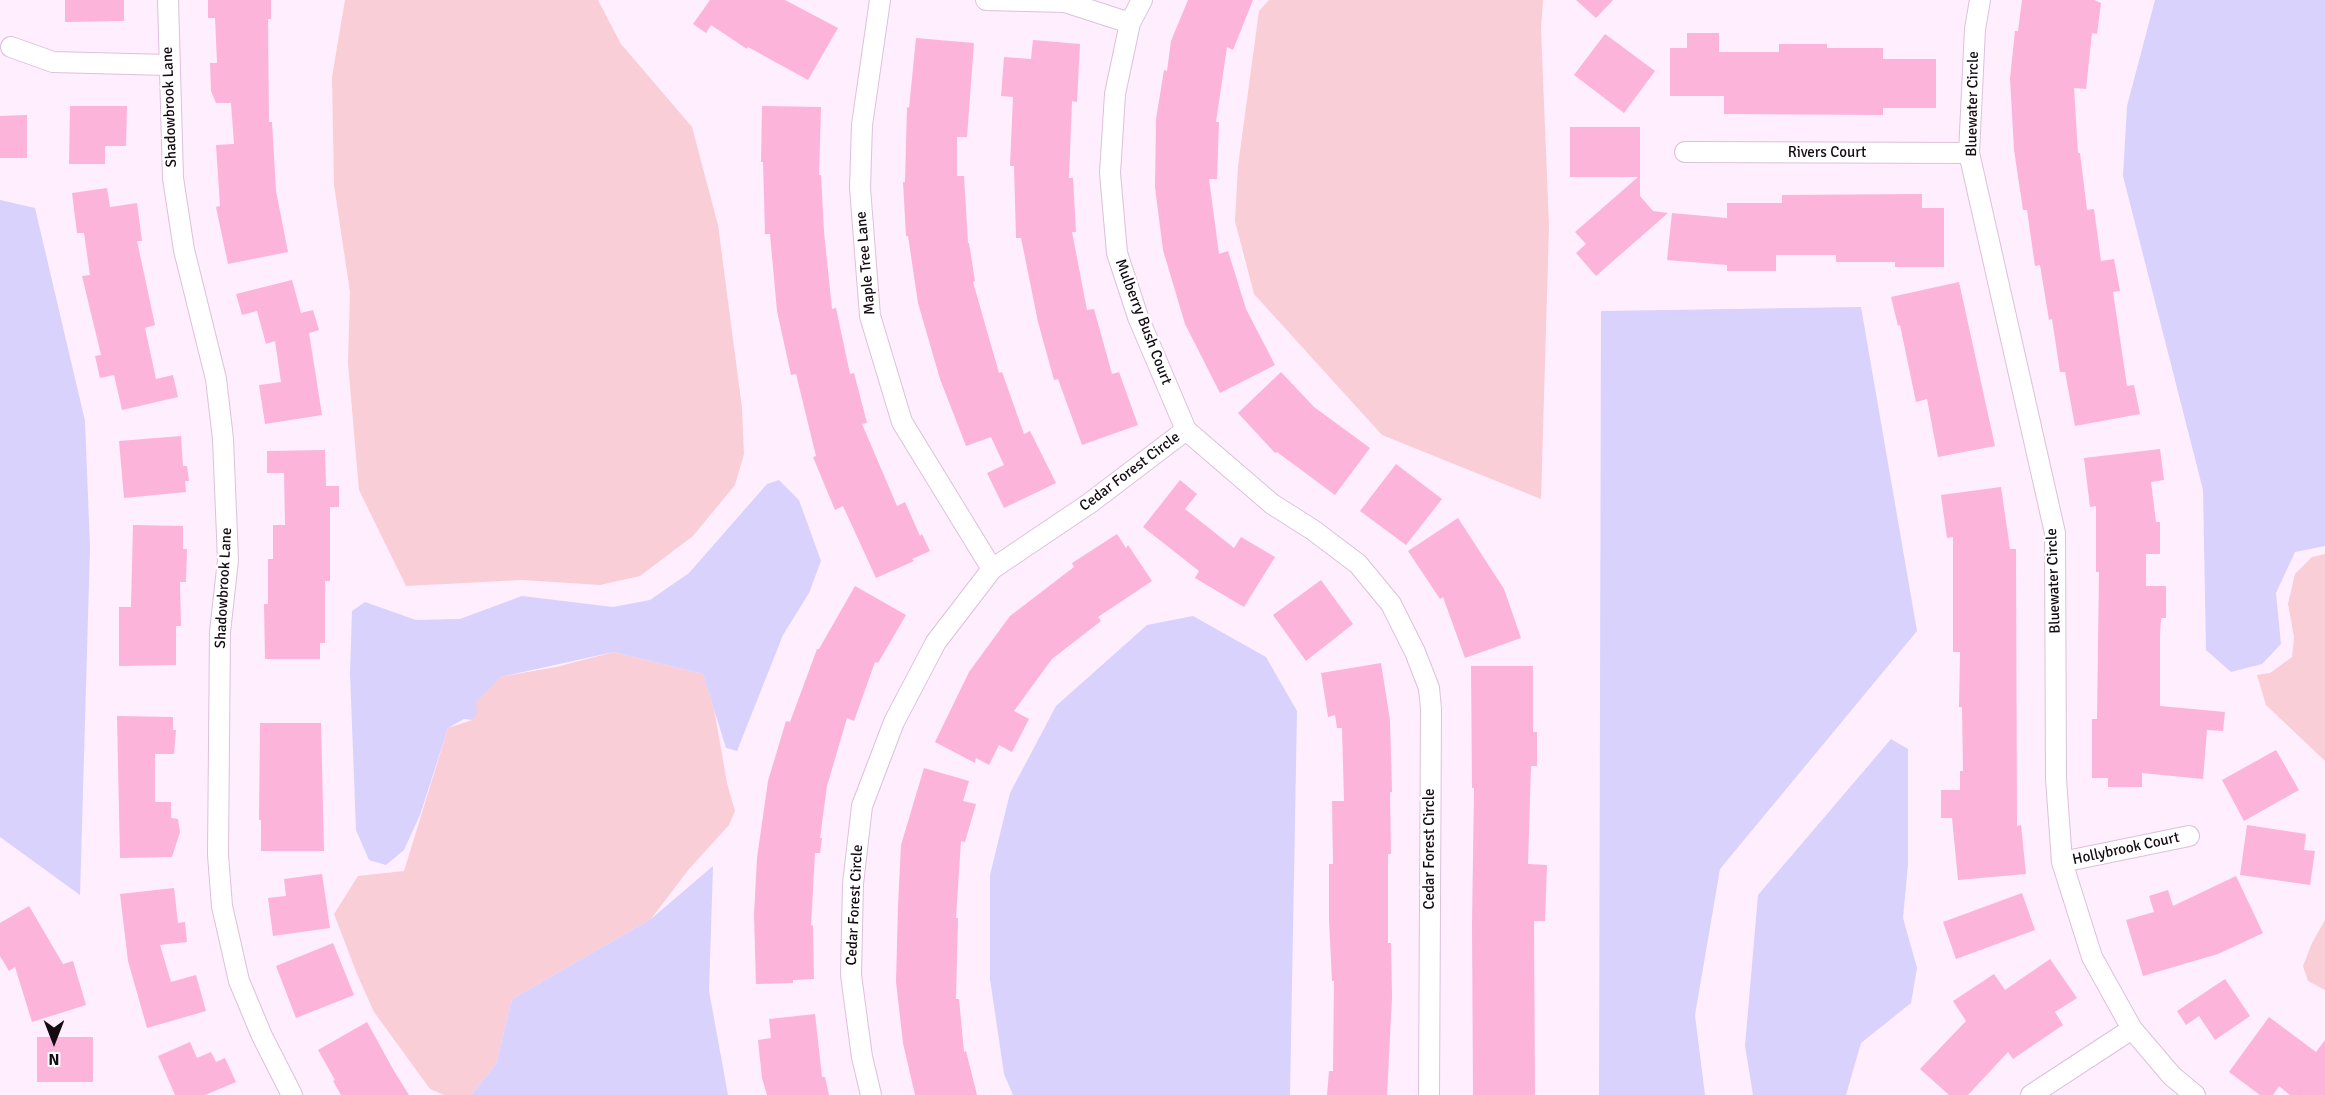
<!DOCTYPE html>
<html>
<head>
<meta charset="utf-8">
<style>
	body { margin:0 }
	#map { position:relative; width:2325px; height:1095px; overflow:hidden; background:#ffeefe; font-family:Signika,sans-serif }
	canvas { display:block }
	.north { position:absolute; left:24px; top:1011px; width:60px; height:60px; -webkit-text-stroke:4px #fff; paint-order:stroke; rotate:180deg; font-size:16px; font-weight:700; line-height:24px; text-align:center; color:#140b13 }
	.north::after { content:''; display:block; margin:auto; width:21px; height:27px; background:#140b13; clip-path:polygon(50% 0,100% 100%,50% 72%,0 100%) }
</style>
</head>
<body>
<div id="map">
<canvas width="2325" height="1095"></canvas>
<div class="north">N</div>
</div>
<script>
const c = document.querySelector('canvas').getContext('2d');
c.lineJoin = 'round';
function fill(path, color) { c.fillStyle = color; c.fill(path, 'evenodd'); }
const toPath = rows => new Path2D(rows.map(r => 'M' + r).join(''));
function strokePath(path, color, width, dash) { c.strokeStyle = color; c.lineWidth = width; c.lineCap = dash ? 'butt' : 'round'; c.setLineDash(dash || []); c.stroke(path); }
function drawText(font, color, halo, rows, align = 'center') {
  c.font = font + ' Signika,sans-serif'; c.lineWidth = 5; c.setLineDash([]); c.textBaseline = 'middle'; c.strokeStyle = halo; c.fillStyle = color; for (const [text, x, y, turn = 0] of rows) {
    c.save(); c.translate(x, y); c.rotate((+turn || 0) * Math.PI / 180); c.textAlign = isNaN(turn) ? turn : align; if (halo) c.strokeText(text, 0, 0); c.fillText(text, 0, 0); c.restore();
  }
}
fill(toPath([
	[345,0,598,0,621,44,692,127,718,225,742,408,744,454,735,485,693,536,640,576,600,585,522,580,406,586,359,490,348,363,350,292,334,185,332,77],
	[1269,0,1543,0,1541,29,1549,226,1541,499,1382,435,1254,294,1235,221,1238,166,1259,11],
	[2325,554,2325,761,2266,705,2257,675,2270,673,2292,657,2294,637,2288,604,2295,574,2312,557],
	[614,652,703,674,714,709,727,783,735,811,729,825,689,869,651,919,512,999,496,1064,471,1095,444,1095,430,1089,374,1012,357,974,334,914,358,876,404,871,448,728,472,720,476,703,499,677,556,667],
	[2325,920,2325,990,2308,981,2303,966,2312,943]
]), '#f9ced6');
fill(toPath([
	[2155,0,2325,0,2325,546,2295,552,2276,593,2281,644,2262,664,2231,672,2206,650,2203,490,2123,176,2127,106],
	[0,200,35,208,85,421,90,547,80,895,0,837],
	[1861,307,1917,631,1720,869,1695,1015,1705,1095,1599,1095,1601,311],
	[779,480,799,500,821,561,809,593,783,635,737,751,726,748,703,674,614,652,500,677,476,703,477,713,472,720,464,719,448,728,420,815,404,850,386,865,369,860,356,830,350,673,352,611,365,602,416,620,460,619,522,596,613,607,650,600,689,573,767,484],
	[1193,616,1266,657,1297,711,1290,1095,1013,1095,1004,1074,990,979,990,875,1010,793,1056,706,1147,625],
	[1891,739,1908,749,1908,864,1903,918,1917,968,1911,1003,1861,1043,1846,1095,1753,1095,1745,1046,1758,895],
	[713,866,709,991,728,1095,471,1095,496,1064,512,999,651,919]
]), '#d8d2fc');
fill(toPath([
	[65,0,124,0,124,21,65,22],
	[208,0,271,0,271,19,268,19,269,122,272,122,276,191,288,252,228,264,216,207,220,206,216,145,234,144,231,103,216,103,211,91,210,63,217,63,215,18,208,18],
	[710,0,785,0,838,28,808,80,748,47,747,49,711,25,706,33,693,24],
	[1188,0,1253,0,1233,50,1227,47,1216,122,1219,122,1217,179,1209,179,1219,254,1228,251,1246,309,1275,365,1220,393,1185,324,1163,250,1155,187,1156,119,1164,70,1167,71,1171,41],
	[1576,0,1613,0,1596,18],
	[2022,0,2094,0,2101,3,2097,34,2092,33,2086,89,2074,88,2078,153,2080,153,2087,210,2094,209,2101,261,2114,259,2120,291,2113,292,2127,386,2134,385,2140,414,2075,426,2065,372,2060,372,2052,319,2049,320,2040,265,2035,266,2027,210,2023,210,2014,150,2010,78,2015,31,2018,31],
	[1687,33,1719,33,1719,52,1779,52,1779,44,1827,44,1827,48,1883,48,1883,59,1936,59,1936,108,1883,108,1883,115,1724,114,1724,96,1670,96,1670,48,1687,48],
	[1605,34,1655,71,1624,113,1574,75],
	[916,38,974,43,967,137,957,137,957,176,964,176,968,243,969,243,975,281,973,282,999,373,1002,372,1024,434,1030,431,1056,483,1004,508,987,473,1004,465,991,437,966,446,940,379,918,303,908,236,906,236,903,182,905,182,907,107,909,108],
	[1033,40,1080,44,1077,102,1072,101,1069,178,1073,178,1076,232,1072,232,1087,310,1094,309,1112,374,1119,372,1138,425,1082,445,1058,379,1054,380,1038,322,1021,238,1016,238,1014,166,1010,166,1013,97,1001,96,1004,57,1031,59],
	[70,106,127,106,126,146,105,146,105,164,69,164],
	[762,106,821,107,819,175,821,175,824,232,832,309,836,308,850,374,854,373,867,423,862,424,897,506,905,502,920,536,922,534,930,551,912,559,914,561,876,578,843,506,835,510,813,457,816,456,796,374,791,375,777,311,770,234,765,234,763,162,761,162],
	[27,115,27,158,0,158,0,116],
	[1570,127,1640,127,1640,196,1653,211,1668,213,1596,276,1576,253,1586,244,1575,232,1638,177,1570,177],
	[107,188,110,207,137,203,142,241,137,241,155,325,145,328,156,379,173,375,178,397,122,410,114,375,100,378,95,356,101,355,82,276,90,275,84,233,77,233,72,193],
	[1922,194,1922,208,1944,208,1944,267,1895,267,1895,262,1836,262,1836,255,1776,255,1776,271,1727,271,1727,265,1667,260,1672,213,1727,218,1727,203,1782,203,1782,195],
	[292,280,301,313,313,310,319,330,309,333,322,415,265,424,259,385,281,382,275,341,266,344,257,311,242,315,236,294],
	[1959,282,1995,446,1938,457,1927,399,1916,402,1900,325,1898,326,1891,297],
	[1281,372,1314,407,1370,448,1335,495,1277,452,1275,453,1238,413],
	[181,436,183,466,187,466,189,481,185,481,186,492,124,498,119,441],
	[2160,449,2164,480,2151,482,2156,522,2160,522,2160,554,2146,554,2146,586,2166,586,2166,618,2161,618,2160,635,2160,706,2225,712,2223,731,2207,730,2203,779,2142,773,2142,787,2108,787,2108,778,2092,778,2092,719,2097,719,2099,572,2096,572,2096,506,2090,507,2084,458],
	[325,450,326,486,339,486,339,507,330,507,330,581,325,581,325,643,320,643,320,659,265,659,264,604,268,604,268,559,273,559,273,525,285,525,284,473,267,473,267,451],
	[1396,464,1442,499,1406,545,1360,511],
	[1180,480,1197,494,1185,509,1234,548,1241,537,1275,557,1244,607,1195,578,1199,571,1143,527],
	[2001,487,2010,549,2016,549,2017,826,2021,825,2026,874,1958,880,1952,818,1941,818,1941,790,1960,790,1960,771,1963,771,1962,707,1959,707,1960,652,1953,652,1953,537,1947,538,1941,495],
	[1458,518,1504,589,1521,638,1465,658,1443,597,1440,599,1408,551],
	[133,525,183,526,183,549,187,549,186,582,180,582,181,626,176,626,176,665,119,666,119,607,131,607],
	[1117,534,1126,548,1128,545,1152,581,1098,617,1101,621,1052,659,1014,711,1029,719,1012,752,999,745,989,765,976,758,975,763,935,742,969,672,1010,616,1074,567,1072,563],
	[1321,580,1353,624,1306,661,1273,615],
	[855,586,906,615,878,663,875,662,854,721,847,718,827,786,820,838,822,838,820,853,815,853,811,926,813,925,814,979,793,980,793,983,756,984,754,915,757,858,768,781,786,721,790,722,817,649,819,649],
	[1381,663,1390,720,1392,792,1390,792,1391,854,1388,854,1388,943,1391,943,1392,997,1387,1095,1327,1095,1329,1071,1333,1071,1334,981,1332,981,1329,920,1329,864,1333,864,1332,801,1344,801,1342,728,1337,728,1335,715,1328,717,1321,673],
	[1471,666,1533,666,1533,732,1537,732,1537,766,1531,766,1528,864,1547,865,1545,921,1534,921,1535,1095,1473,1095,1472,924,1474,788,1472,788],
	[117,716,173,717,173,730,176,730,174,754,155,754,155,802,171,802,171,818,178,819,180,832,172,857,120,858],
	[260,723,321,723,324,851,261,851,261,820,259,820],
	[2276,750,2299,790,2244,821,2222,780],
	[924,768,969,781,963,801,976,804,965,842,961,841,956,918,958,918,956,999,959,999,964,1052,966,1051,977,1095,915,1095,903,1043,896,982,898,906,901,845],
	[2247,825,2306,834,2304,850,2315,851,2310,885,2240,875],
	[322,874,330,928,273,936,268,898,286,896,284,879],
	[2236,876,2263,933,2218,954,2143,976,2126,920,2154,912,2149,896,2168,890,2173,906],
	[174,888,178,923,185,922,187,942,160,945,171,982,196,975,206,1011,147,1028,128,961,120,894],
	[2022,893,2035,930,1956,959,1943,922],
	[29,906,63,964,73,961,86,1005,32,1022,15,967,9,971,0,956,0,923],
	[333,943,354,995,296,1018,276,966],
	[2050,959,2077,998,2055,1012,2063,1025,2013,1059,2008,1052,1968,1095,1949,1095,1920,1069,1966,1021,1953,1001,1994,974,2005,990],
	[2225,979,2250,1016,2215,1040,2199,1016,2186,1025,2177,1011],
	[815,1014,822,1077,825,1077,829,1095,767,1095,762,1078,758,1040,771,1038,769,1019],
	[2269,1017,2316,1052,2325,1040,2325,1095,2290,1095,2279,1086,2273,1095,2260,1095,2229,1072],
	[367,1022,394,1071,409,1095,341,1095,333,1081,335,1080,318,1050],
	[37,1037,93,1037,93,1082,37,1082],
	[190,1042,197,1058,211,1052,216,1062,225,1058,236,1082,205,1095,175,1095,158,1056]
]), '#fcb4da');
const minor = toPath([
	[168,0,173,178,184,250,216,379,223,439,228,560,220,632,218,855,222,906,239,981,262,1036,292,1095],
	[880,0,862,125,860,188,870,316,902,422,992,569],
	[986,0,1065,2,1130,23],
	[1142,0,1130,23,1115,94,1110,173,1117,253,1138,317,1186,430],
	[1980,0,1975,29,1969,153,2055,533,2056,779,2062,862,2092,957,2132,1029,2172,1076,2195,1095],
	[11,47,53,62,168,65],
	[1685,152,1969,153],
	[2062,862,2189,836],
	[871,1095,862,1057,851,975,853,884,862,806,894,722,936,642,992,569,1090,503,1186,430,1272,504,1313,530,1358,564,1391,604,1415,652,1429,688,1431,709,1429,1095],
	[2031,1095,2132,1029]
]);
strokePath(minor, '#dcc1da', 22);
strokePath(minor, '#fff', 20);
drawText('15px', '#140b13', '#fff', [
	["Bluewater Circle",1973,104,-89],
	["Shadowbrook Lane",170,107,-92],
	["Rivers Court",1827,153],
	["Maple Tree Lane",866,263,-95],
	["Mulberry Bush Court",1143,322,69],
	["Cedar Forest Circle",1130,472,-37],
	["Bluewater Circle",2054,581,-92],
	["Shadowbrook Lane",224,588,-87],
	["Cedar Forest Circle",1430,849,-90],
	["Hollybrook Court",2126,849,-12],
	["Cedar Forest Circle",855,905,-87]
]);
</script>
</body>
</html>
